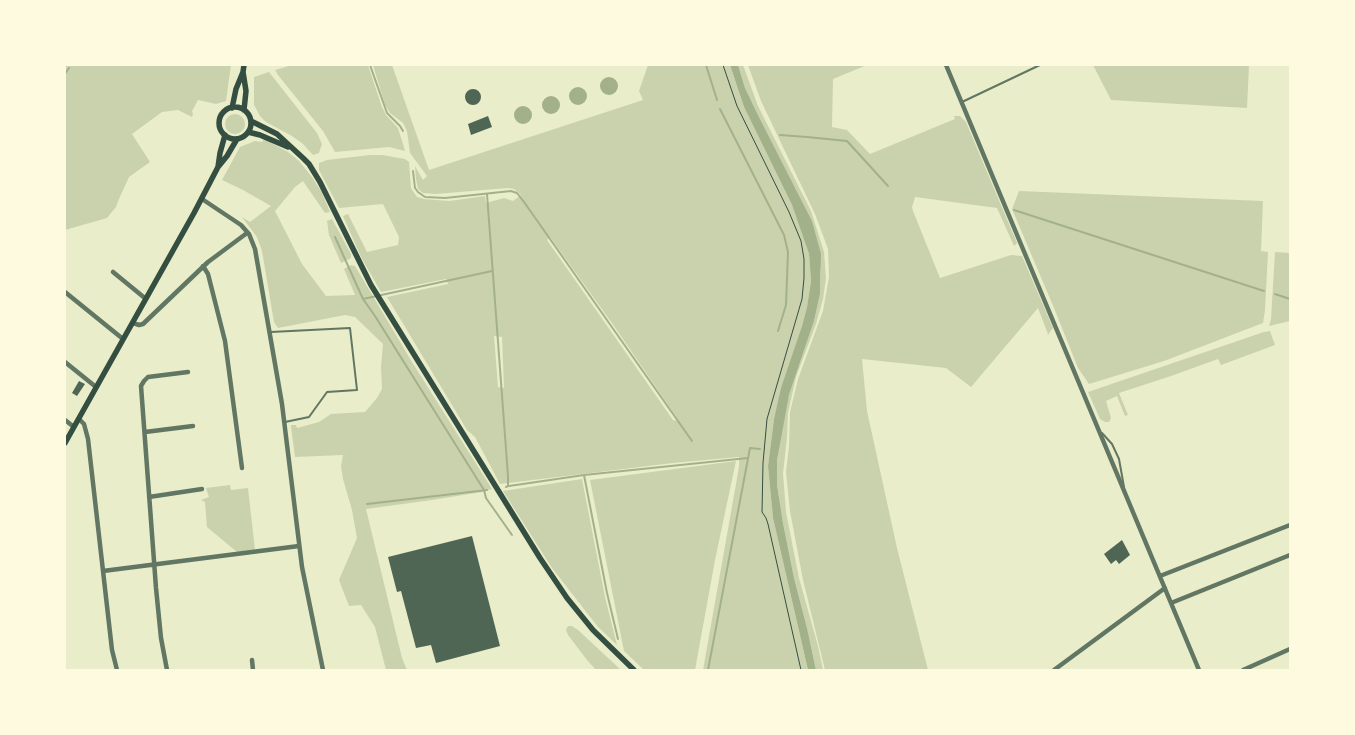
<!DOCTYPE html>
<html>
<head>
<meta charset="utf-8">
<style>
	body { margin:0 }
	#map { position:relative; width:1355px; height:735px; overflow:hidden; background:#e9edc9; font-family:Helvetica,sans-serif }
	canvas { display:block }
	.frame { position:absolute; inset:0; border:66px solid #fefae0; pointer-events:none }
</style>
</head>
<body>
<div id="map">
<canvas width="1355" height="735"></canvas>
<div class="frame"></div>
</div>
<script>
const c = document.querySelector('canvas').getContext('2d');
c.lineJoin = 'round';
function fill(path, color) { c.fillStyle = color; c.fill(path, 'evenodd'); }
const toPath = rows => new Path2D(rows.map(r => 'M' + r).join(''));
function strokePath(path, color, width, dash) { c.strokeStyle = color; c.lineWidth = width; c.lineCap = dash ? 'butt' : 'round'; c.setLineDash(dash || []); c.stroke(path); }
fill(toPath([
	[65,65,231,65,226,101,216,104,198,100,192,111,193,114,192,117,178,110,162,112,132,134,150,162,129,177,119,199,116,207,107,218,65,230],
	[292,65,368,65,382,107,386,115,398,128,405,151,389,147,335,152,323,131,278,75,275,70],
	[373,65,392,65,429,170,643,100,639,91,648,65,730,65,744,107,792,205,809,254,811,281,807,307,802,326,774,419,768,466,773,518,808,670,703,670,739,467,739,457,673,463,500,484,475,437,467,430,387,297,448,284,446,279,381,292,361,257,343,216,348,214,367,252,398,245,399,237,383,204,339,208,319,170,319,163,327,160,370,155,382,155,405,159,409,162,411,188,417,197,424,199,449,201,485,196,486,203,504,198,513,201,521,195,514,189,508,188,436,194,423,193,418,189,416,179,415,166,423,180,427,176,410,153,407,131,403,123,390,113,385,105],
	[550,237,614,326,679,421,673,420,547,240],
	[494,336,502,337,504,388,498,387],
	[738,65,743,65,758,106,811,211,824,252,826,278,823,299,816,324,796,377,788,413,787,438,783,473,786,512,799,578,818,646,823,670,816,670,807,628,794,578,783,523,777,485,777,460,785,410,789,395,814,321,820,294,821,269,812,221,759,117,745,88],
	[748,65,867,65,833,79,832,127,847,130,870,154,955,119,954,116,960,116,966,122,1017,243,1014,246,997,208,915,197,912,207,913,211,940,278,1011,255,1022,256,1053,328,1047,336,1048,334,1038,308,971,387,946,368,862,359,867,411,897,548,928,670,825,670,803,580,790,511,786,472,789,446,790,412,798,379,823,311,829,277,828,249,815,214,761,101],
	[1093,65,1249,65,1247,108,1111,100],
	[269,72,317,133,322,144,319,153,313,155,303,144,292,136,266,122,260,116,254,105,254,77],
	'225 124a10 10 0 1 1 20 0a10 10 0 1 1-20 0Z',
	[264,139,288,152,299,161,312,177,322,193,330,212,325,213,303,181,295,187,275,211,302,264,326,296,355,295,344,269,351,265,355,266,412,362,492,489,482,492,432,500,366,509,402,658,407,670,386,670,375,627,361,605,349,606,339,580,357,538,352,510,343,479,341,466,343,455,295,457,291,427,291,425,296,425,297,428,319,422,331,414,365,412,377,398,382,389,381,367,383,344,355,317,345,315,278,328,274,322,262,251,257,237,242,217,250,222,271,206,243,190,222,180,240,147,255,141,262,142],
	[1019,191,1263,201,1261,251,1268,252,1265,310,1263,323,1164,361,1089,384,1078,368,1054,308,1012,209],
	[332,219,351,254,351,258,341,263,329,235,327,221],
	[1275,252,1290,253,1290,321,1269,326,1271,319],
	[1270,331,1275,345,1221,365,1218,359,1171,376,1119,393,1128,415,1125,416,1117,396,1106,401,1111,418,1109,422,1105,422,1100,419,1088,392,1264,332],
	[736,461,715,560,695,670,644,670,624,651,590,480],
	[582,479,605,597,617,645,598,627,552,568,503,491],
	[230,485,231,490,248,488,255,550,237,552,207,527,205,502,201,500,209,497,206,488],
	[568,626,572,626,578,630,621,670,596,670,587,660,568,635,566,630]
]), '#cad2ad');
fill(toPath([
	[730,65,738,65,745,88,759,117,812,221,821,254,820,294,814,321,789,395,777,460,777,485,783,523,794,578,807,628,816,670,808,670,773,518,768,466,774,419,781,388,802,326,807,307,811,281,809,254,792,205,744,107],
	'600 86a9 9 0 1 1 18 0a9 9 0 1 1-18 0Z',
	'569 96a9 9 0 1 1 18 0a9 9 0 1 1-18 0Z',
	'542 105a9 9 0 1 1 18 0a9 9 0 1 1-18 0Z',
	'514 115a9 9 0 1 1 18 0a9 9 0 1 1-18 0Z'
]), '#a3b18a');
strokePath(toPath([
	[115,65,119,65],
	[370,65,387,113,400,126,403,131],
	[706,65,717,100],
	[65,74,69,68],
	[720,109,784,235,788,252,786,305,778,331],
	[780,135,807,137,847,141,888,186],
	[413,171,415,188,418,192,425,197,445,198,511,191,517,193,524,202,692,441],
	[487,194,508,476,508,486,506,487],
	[1014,210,1264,291],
	[335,237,363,299,375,316,484,490,486,498,512,535],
	[1275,294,1290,299],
	[363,299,492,271],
	[584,475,607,593,618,639],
	[509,486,584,475,748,458],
	[367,504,487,490],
	[708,670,750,448,760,449]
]), '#a3b18a', 2);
fill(toPath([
	'465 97a8 8 0 1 1 16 0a8 8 0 1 1-16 0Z',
	[488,116,492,127,471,135,468,124],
	[79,381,85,384,77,396,72,393],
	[472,536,500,646,436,663,431,645,416,648,401,591,397,592,388,557],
	[1122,540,1130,555,1119,564,1116,560,1111,564,1104,554]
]), '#4f6655');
strokePath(toPath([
	[723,65,737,106,789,212,801,241,804,259,804,278,802,299,767,419,763,463,762,512,766,518,768,524,801,670]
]), '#344e41', 1);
strokePath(toPath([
	[962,102,1040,65],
	[271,332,350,328,357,390,327,392,309,417,285,422],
	[1102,433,1112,444,1119,459,1124,487]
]), '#617663', 2);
strokePath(toPath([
	[946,65,1199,670],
	[202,199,241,225,249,234,255,249,282,404,302,567,323,670],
	[203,266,208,274,225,341,242,468],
	[113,272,146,299],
	[65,292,123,339],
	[133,323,139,325,143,324,208,262,247,233],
	[65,362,96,387],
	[79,419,84,424,88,439,112,650,117,670],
	[65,420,74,427],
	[145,432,193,426],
	[149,497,202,489],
	[103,571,299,546],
	[1160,576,1290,525],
	[1171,603,1290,555],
	[252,660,253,670],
	[167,670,161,638,156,588,141,386,144,381,148,377,188,372],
	[1054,670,1165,588],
	[1243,670,1290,649]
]), '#617663', 4.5);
strokePath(toPath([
	[244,65,243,72,246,91,244,110],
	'219 123a16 16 0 1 1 32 0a16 16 0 1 1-32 0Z',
	[232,108,236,89,243,72],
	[251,121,277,134,303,158,309,164,320,182,371,285,540,558,567,598,593,630,634,670],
	[248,132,260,135,288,147],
	[218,167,220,153,225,135],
	[65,443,194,213,218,167,227,156,237,139]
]), '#344e41', 5.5);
</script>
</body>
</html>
